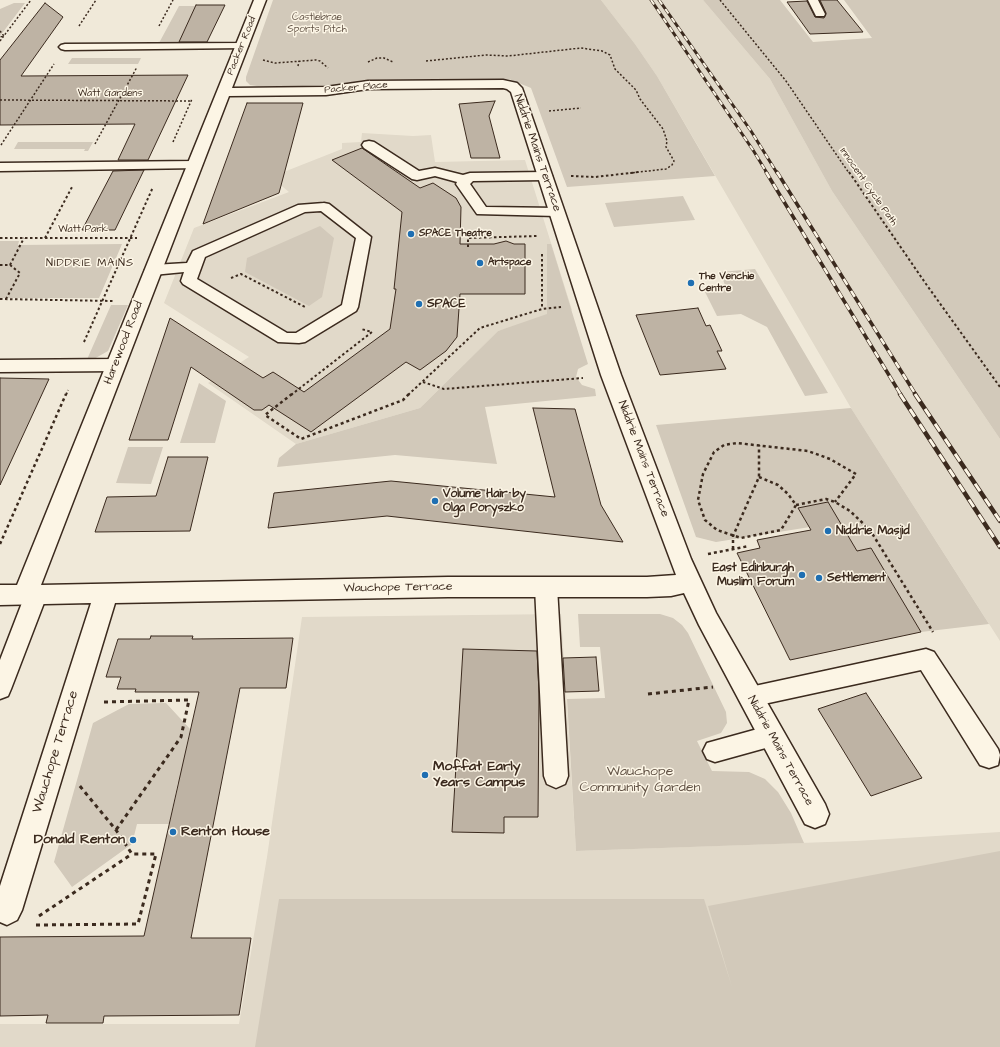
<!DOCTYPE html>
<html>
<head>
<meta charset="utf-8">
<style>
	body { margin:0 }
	canvas { display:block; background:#f0e9d9 }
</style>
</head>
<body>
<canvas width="1000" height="1047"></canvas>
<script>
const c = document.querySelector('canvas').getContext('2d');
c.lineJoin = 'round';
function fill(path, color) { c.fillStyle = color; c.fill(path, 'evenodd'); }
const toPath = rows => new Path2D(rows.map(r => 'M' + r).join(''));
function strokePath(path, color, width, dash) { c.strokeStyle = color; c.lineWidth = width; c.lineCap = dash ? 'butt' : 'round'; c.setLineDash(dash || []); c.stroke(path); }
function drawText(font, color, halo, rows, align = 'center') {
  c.font = font + ' "Architects Daughter",sans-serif'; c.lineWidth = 3; c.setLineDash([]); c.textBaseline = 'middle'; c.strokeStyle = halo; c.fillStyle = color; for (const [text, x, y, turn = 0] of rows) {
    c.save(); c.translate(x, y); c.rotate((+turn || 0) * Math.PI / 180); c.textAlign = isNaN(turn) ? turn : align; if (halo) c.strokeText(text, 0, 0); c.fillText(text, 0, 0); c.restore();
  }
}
fill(toPath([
	[601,0,703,0,770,79,832,191,1000,439,1000,641,851,408,657,76,635,44],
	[362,133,413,136,431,135,435,162,525,160,572,310,498,331,420,408,296,444,208,383,249,357,164,303,194,228,289,192,271,177,342,149,342,143,361,142],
	[561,614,576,851,856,841,1000,832,1000,1047,0,1047,0,1024,239,1024,267,857,302,617]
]), '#e1d9c9');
fill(toPath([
	[273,0,601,0,635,44,657,76,715,176,567,187,531,88,509,79,363,80,325,87,257,86,250,85,246,81,246,77],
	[703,0,780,0,813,42,872,38,844,0,1000,0,1000,439,832,191,770,79],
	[14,3,25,3,0,36,0,9],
	[179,6,200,6,182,43,159,43],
	[72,58,141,58,138,64,68,64],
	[18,142,93,142,88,151,84,151,85,149,14,149],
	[683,196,695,220,614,227,605,203],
	[320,226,334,238,322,297,309,306,245,272,247,258],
	[0,241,19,241,18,245,122,244,99,298,0,298],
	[547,244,551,244,588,364,578,369,576,377,582,385,595,389,596,396,485,407,497,464,395,455,277,467,279,458,296,444,420,408,498,331,547,314],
	[755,269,828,393,805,396,767,327,741,314,717,316,703,288,725,285,720,272],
	[111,305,128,305,108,351,85,364],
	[199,383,226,401,215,443,180,443],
	[851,408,989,624,921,632,871,549,857,551,828,503,799,508,810,527,716,542,696,537,656,425],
	[128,447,163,447,151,484,116,483],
	[578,614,660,614,673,618,682,625,688,633,726,712,727,723,721,733,697,741,712,771,749,772,765,779,778,792,791,813,804,843,576,851,567,699,605,698,600,647,580,647],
	[166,703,190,729,186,749,190,749,183,781,178,782,169,824,137,824,132,844,72,887,54,862,93,723,129,704],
	[1000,851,1000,1047,255,1047,279,899,704,899,732,987,708,906]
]), '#d2c9ba');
const building = toPath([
	[820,0,837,0,863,32,810,34,787,2,807,1,815,17,824,18,826,13,820,0],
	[45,3,63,17,21,76,188,75,148,160,118,160,135,124,0,125,0,60,45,3],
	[196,5,225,5,207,42,179,42,196,5],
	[495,101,489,116,500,158,471,158,459,104,495,101],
	[247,103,303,103,279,193,203,224,247,103],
	[362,148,420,188,433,183,456,198,461,207,460,244,494,244,506,241,514,244,525,244,525,294,460,294,457,337,446,351,420,370,406,362,311,432,269,405,262,410,254,410,191,367,168,440,129,440,170,318,263,378,273,372,304,392,390,329,396,289,394,289,402,212,332,160,362,148],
	[144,170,115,230,82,230,113,171,144,170],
	[698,308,706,326,710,325,722,351,717,351,726,369,660,375,636,315,698,308],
	[0,378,49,379,0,485,0,378],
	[533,408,575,409,601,505,623,542,387,516,268,528,274,493,391,481,555,497,533,408],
	[168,457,208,457,190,531,95,532,107,497,156,496,168,457],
	[828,502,857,551,871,548,921,632,790,660,737,553,760,548,757,540,811,530,798,508,828,502],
	[151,636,193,636,192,639,293,638,286,688,240,688,191,938,251,938,239,1015,104,1016,103,1023,46,1023,48,1015,0,1016,0,937,144,936,199,692,135,692,136,689,117,689,121,677,106,677,118,639,150,639,151,636],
	[463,649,537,651,539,693,538,817,504,817,504,833,452,832,463,649],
	[596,657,599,691,565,692,563,658,596,657],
	[866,693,922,778,871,796,818,709,866,693]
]);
fill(building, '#beb3a4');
strokePath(building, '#3b2a1e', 1);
const service = toPath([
	[808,0,818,0,825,14,824,16,816,16,808,0],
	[242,43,246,44,248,46,246,48,65,50,61,49,59,47,61,45,65,44,242,43],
	[369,141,374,142,419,171,435,168,463,175,470,173,545,172,550,173,552,176,550,179,545,180,473,181,470,184,486,207,557,208,562,209,564,212,562,215,557,216,477,214,456,184,457,182,435,176,417,180,412,179,364,148,362,145,364,142,369,141],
	[195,161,200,162,202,165,200,168,0,171,0,163,195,161],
	[324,203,329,204,371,237,358,307,356,311,305,342,299,343,278,342,183,284,181,281,184,272,153,275,148,273,145,270,148,267,153,265,187,263,193,251,298,205,324,203],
	[321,211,356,238,342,305,296,333,287,333,197,279,205,257,305,212,321,211],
	[116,359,122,361,125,365,122,369,116,371,0,372,0,360,116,359],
	[546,578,553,581,557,587,568,776,565,784,556,788,547,784,544,776,535,587,539,581,546,578],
	[36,586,44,589,47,595,11,689,8,696,0,699,0,660,25,595,28,589,36,586],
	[926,649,934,652,998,749,1000,755,998,765,989,768,980,765,921,670,750,707,742,704,738,697,742,690,750,687,926,649],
	[772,725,780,728,784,736,780,744,715,762,707,759,703,751,707,743,772,725]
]);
const minor = toPath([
	[254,0,266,0,232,88,326,87,368,81,503,80,517,83,522,88,621,375,691,559,716,613,825,804,829,814,825,824,815,828,805,824,699,625,684,593,671,596,647,597,448,597,115,603,22,910,17,920,7,925,0,922,0,886,91,603,0,605,0,585,17,585,254,0],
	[503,88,507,89,511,92,601,375,676,575,647,577,448,577,41,585,229,96,326,95,368,89,503,88]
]);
strokePath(service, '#3b2a1e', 3);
strokePath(minor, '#3b2a1e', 3);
strokePath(toPath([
	[720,0,786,81,849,173],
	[79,26,96,0],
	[159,26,173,0],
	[0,31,4,36,0,37],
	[0,41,31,0],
	[263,60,275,63,316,60,320,61,328,68],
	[426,61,486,55,508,56,581,48,602,51,610,55,615,69,636,90,640,99,663,129,667,141,666,147,674,161,672,165,666,169,630,173],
	[368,62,377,58,384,58,393,62],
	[298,66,299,61],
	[0,100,192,101],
	[549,111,581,108],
	[173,142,192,99],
	[95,144,137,67],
	[1,145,54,64]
]), '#3b2a1e', 1.5, [2, 2]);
strokePath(toPath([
	[849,172,926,284,1000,387],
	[571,176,595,177,639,172],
	[0,238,137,238],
	[45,238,72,187],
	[468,247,468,238,537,236],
	[542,254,542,309],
	[0,265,10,265,20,273,6,299],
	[10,265,24,238],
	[231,278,241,274,305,307],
	[0,299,113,301],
	[84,342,153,187],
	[423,382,444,389,583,378],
	[66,395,68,390],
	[291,395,372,332,361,329],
	[408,395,480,328,542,309,561,307]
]), '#3b2a1e', 2, [2.5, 2.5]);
strokePath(toPath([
	[292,394,265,415,301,439,403,400,409,394],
	[759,477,778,485,788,494,796,505,781,530,741,538,717,530,705,520,698,500,703,474,714,452,724,445,737,443,808,451,830,459,856,474,835,502],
	[796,505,826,499,835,502,850,511,870,530,933,632],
	[0,544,66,394],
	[733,549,733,536,759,477,759,445],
	[708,554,749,546]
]), '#3b2a1e', 2.5, [3, 3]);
strokePath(toPath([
	[648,694,713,687],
	[104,702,189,700,181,737,116,830],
	[39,916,132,854],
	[36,925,138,924,156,854,132,854,116,830,79,785]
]), '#3b2a1e', 3, [4, 4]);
fill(service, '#fcf5e5');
fill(minor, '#fcf5e5');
const railFar2 = toPath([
	[651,0,753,150,767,173],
	[659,0,751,131,777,173]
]);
const railFar1 = toPath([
	[766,172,901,395],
	[777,172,916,395]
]);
const rail = toPath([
	[900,394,1000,547],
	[915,394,1000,521]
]);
strokePath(railFar2, '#3b2a1e', 3);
strokePath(railFar1, '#3b2a1e', 3.5);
strokePath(rail, '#3b2a1e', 4.5);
strokePath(railFar2, '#fcf5e5', 2, [5.5]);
strokePath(railFar1, '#fcf5e5', 2.5, [7]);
strokePath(rail, '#fcf5e5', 3, [9]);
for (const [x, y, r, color] of [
	[411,234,4,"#1f6fb2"],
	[480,263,4,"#1f6fb2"],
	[691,283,4,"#1f6fb2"],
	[419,304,4,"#1f6fb2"],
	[435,501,4,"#1f6fb2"],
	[828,531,4,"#1f6fb2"],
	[802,575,4,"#1f6fb2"],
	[819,578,4,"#1f6fb2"],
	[425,775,4,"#1f6fb2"],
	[173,832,4,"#1f6fb2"],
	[133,840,4,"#1f6fb2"]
]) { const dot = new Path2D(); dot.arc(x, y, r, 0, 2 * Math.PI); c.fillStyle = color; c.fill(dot); strokePath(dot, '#fcf5e5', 1.5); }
drawText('10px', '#615245', '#fcf5e5', [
	["Castlebrae",317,18],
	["Sports Pitch",317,30]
]);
drawText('10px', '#3b2a1e', '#fcf5e5', [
	["Packer Road",242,46,-68],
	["Packer Place",356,88,-5],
	["Watt Gardens",110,94],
	["Innocent Cycle Path",868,187,55],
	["Watt Park",83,230]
]);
drawText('bold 10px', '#3b2a1e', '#fcf5e5', [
	["SPACE Theatre",419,234],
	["Artspace",488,263],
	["The Venchie",699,277],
	["Centre",699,289]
], 'left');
c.letterSpacing = '1px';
drawText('11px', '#3b2a1e', '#fcf5e5', [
	["NIDDRIE MAINS",90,264]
]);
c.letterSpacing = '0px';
drawText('12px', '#3b2a1e', '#fcf5e5', [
	["Niddrie Mains Terrace",537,153,71],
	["Harewood Road",124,343,-69],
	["Niddrie Mains Terrace",643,459,69],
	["Wauchope Terrace",398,588,-1],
	["Niddrie Mains Terrace",780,751,61]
]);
drawText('bold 12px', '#3b2a1e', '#fcf5e5', [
	["SPACE",427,304],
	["Volume Hair by",443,494],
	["Olga Poryszko",443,508],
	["Niddrie Masjid",836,531],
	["East Edinburgh",794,568,"right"],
	["Muslim Forum",794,582,"right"],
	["Settlement",827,578]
], 'left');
drawText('14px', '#3b2a1e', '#fcf5e5', [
	["Wauchope Terrace",56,752,-73]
]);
drawText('bold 14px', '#3b2a1e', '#fcf5e5', [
	["Moffat Early",433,767],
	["Years Campus",433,783],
	["Renton House",181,832],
	["Donald Renton",125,840,"right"]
], 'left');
drawText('14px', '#615245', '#fcf5e5', [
	["Wauchope",640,772],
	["Community Garden",640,788]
]);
</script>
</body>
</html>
